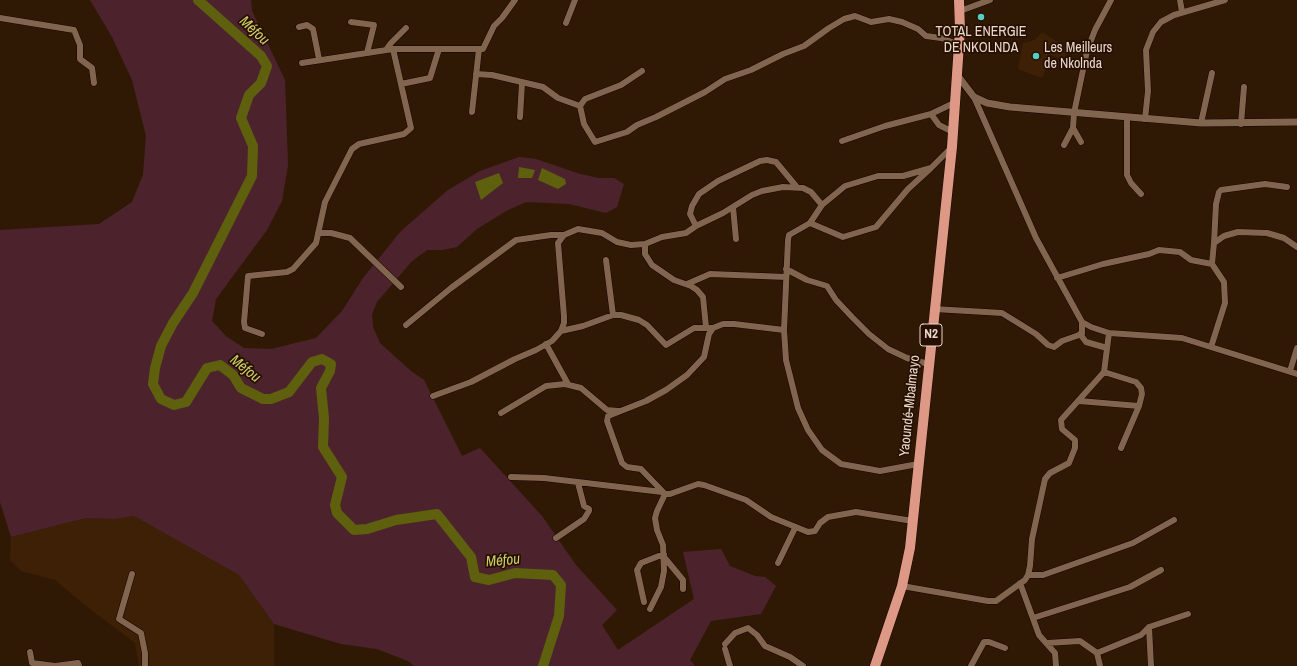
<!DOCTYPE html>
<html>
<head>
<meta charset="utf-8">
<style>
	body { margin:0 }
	canvas { display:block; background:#301904 }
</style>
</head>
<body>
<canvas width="1297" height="666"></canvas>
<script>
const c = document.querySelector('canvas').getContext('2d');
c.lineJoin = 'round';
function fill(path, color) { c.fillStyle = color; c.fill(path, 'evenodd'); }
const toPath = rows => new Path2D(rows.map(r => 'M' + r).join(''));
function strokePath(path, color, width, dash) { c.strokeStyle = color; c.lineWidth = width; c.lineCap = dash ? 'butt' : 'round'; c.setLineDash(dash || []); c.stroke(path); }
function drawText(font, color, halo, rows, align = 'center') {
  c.font = font + ' "Archivo Narrow",sans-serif'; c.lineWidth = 3.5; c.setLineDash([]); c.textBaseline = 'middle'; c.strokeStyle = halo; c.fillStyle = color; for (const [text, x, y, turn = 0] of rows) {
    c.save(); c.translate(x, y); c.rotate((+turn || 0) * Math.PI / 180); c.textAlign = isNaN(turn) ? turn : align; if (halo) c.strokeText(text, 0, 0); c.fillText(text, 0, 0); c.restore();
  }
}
fill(toPath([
	[1042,32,1068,49,1064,60,1051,55,1042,78,1018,69,1023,43,1035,40],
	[134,516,239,575,274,624,274,666,139,666,135,643,86,606,55,580,21,571,10,560,11,537,86,518,114,519]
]), '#3d2005');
fill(toPath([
	[90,0,251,0,252,11,285,80,288,165,282,201,267,230,216,299,212,321,226,336,244,348,271,349,316,338,342,311,363,278,401,231,448,190,480,171,519,157,536,159,580,174,599,178,614,178,624,184,617,207,606,213,569,204,526,202,506,211,477,229,457,247,443,250,427,250,412,261,377,302,372,314,373,327,380,343,411,371,424,380,462,456,480,448,542,516,576,565,617,610,602,625,618,650,694,599,683,552,721,549,730,566,755,576,765,577,776,586,761,614,711,621,690,660,695,666,414,666,408,661,377,649,341,644,274,624,239,575,134,516,114,519,86,518,11,537,0,502,0,230,99,224,132,202,143,175,146,136,132,80,112,37]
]), '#4c232c');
fill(toPath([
	[519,167,535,170,532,178,518,178],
	[542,168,565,179,566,184,558,189,538,180],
	[499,173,503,183,481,200,475,182]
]), '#5f600d');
strokePath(toPath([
	[198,0,261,56,267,66,261,83,249,95,241,118,253,146,252,176,193,293,173,323,161,346,155,368,153,384,161,399,174,405,186,402,207,368,220,365,233,375,241,388,263,399,271,399,289,392,312,362,322,359,331,364,330,371,321,388,324,418,323,447,342,477,335,505,337,513,354,530,367,529,396,520,437,514,471,557,475,577,489,580,515,573,553,575,561,585,559,616,543,666]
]), '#5f600d', 10);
const minor = toPath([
	[1180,0,1182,12],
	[960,11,990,0],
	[0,18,74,30,80,45,80,59,92,68,94,83],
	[351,22,374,25,367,53],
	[566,23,575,0],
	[299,27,307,25,313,29,319,59],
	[386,50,391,43,406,28],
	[302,63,393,49,483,49,494,26,502,18,515,0],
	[476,74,492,75,543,87,558,98,580,106,584,124,595,142,627,132,637,125,656,117,705,92,725,79,751,70,783,54,804,46,829,28,844,19,855,16,871,22,889,19,902,22,918,29,926,36,941,38,960,45],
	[401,84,430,78,439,49],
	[974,97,1036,238,1082,322,1091,327,1109,333,1182,338,1297,374],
	[580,106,585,99,621,85,642,71],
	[472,112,479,49],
	[931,114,939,125,953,132],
	[520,117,522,83],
	[1127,118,1127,175,1131,183,1141,194],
	[1145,119,1148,91,1146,50,1153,32,1161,22,1174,15,1225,0],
	[1201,123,1212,73],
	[1241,124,1244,87],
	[1073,128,1081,142],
	[842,141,885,126,931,114,956,102],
	[1064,145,1073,128,1074,113,1087,51,1095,30,1111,0],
	[733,207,736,239],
	[810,223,843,237,876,227,908,189,931,168],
	[696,226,690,214,692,206,699,194,718,181,760,161,767,160,776,162,796,186],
	[318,233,331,233,350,238,401,287],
	[1214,243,1216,204,1219,192,1221,190,1265,184,1287,187],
	[645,244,645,254,652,265,674,280,691,286,697,290,703,297,706,327],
	[606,260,613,315],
	[786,269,807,280,827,286,836,300,852,317,869,334,888,349,907,358,928,364],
	[1057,278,1103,264,1149,254,1159,250,1180,252,1191,260,1212,264],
	[687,284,710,274,786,277],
	[934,309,1002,313,1036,334,1048,345,1054,347,1062,341,1082,334,1082,322],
	[406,325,451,288,516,240,551,235,564,235],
	[784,330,734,324,723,324,713,328,709,334,704,357,687,375,666,390,646,401,608,416,607,421,622,463,627,467,641,469,665,494,670,494,698,484,704,485,746,500,771,517,808,532,815,531,820,523,828,517,856,512,913,521],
	[561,331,583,326,613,315,621,315,639,320,647,325,666,345,694,328,713,328],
	[262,334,245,328,244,322,248,276,287,272,293,269,316,243,325,202,352,149,359,144,404,134,411,128,393,49],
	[1080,334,1086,342,1107,348],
	[546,344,568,384],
	[1211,347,1225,303,1224,282,1212,264,1214,243,1224,236,1238,232,1267,233,1284,238,1297,247],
	[1290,371,1297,348],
	[1104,372,1136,382,1141,388,1142,394,1139,406,1121,448],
	[433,396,471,382,515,359,536,350,552,341,561,331,564,323,564,316,558,243,564,235,578,229,602,233,617,242,631,245,645,244,662,237,686,233,696,226,723,213,752,195,762,191,783,187,803,188,811,192,822,205],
	[1079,401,1139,406],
	[501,413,546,386,565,384,581,388,607,410,618,411],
	[918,464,880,471,841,464,822,450,808,430,798,408,786,360,784,330,788,240,789,235,810,223,822,205,845,186,878,176,903,176,931,168,951,148],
	[511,477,544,478,662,492],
	[556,538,584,519,589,511,589,509,584,506,578,483],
	[664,557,683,580,683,589],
	[778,563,795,528],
	[132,574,119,619,141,633,145,653,145,666],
	[1028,575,1043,575,1133,543,1174,520],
	[1020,583,1039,635,1055,653,1056,666],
	[902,586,988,601,996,601,1025,580,1028,575,1030,566,1032,539,1045,479,1050,473,1069,463,1075,448,1075,440,1062,429,1061,420,1104,372,1109,333],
	[644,602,637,570,641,563,664,554],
	[650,609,661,587,664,571,663,545,657,530,655,518,657,511,665,494],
	[1033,618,1130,587,1161,570],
	[1149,627,1151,666],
	[1047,643,1080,641,1097,653,1100,666],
	[725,644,735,633,748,628,757,635,765,646,790,657,803,666],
	[725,649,730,666],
	[30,652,32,663,55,666,78,663,79,666],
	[1097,653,1141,635,1149,627,1188,614],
	[971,666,984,642,989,642,1005,648]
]);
const tertiary = toPath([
	[958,76,974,97,987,103,1010,107,1201,123,1297,122]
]);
const trunk = toPath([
	[875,666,902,586,910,548,952,147,960,30,959,0]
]);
strokePath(minor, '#170300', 7);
strokePath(tertiary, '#170300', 8);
strokePath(trunk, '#170300', 11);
strokePath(minor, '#82654f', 6);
strokePath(tertiary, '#82654f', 7);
strokePath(trunk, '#dd9986', 10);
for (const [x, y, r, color] of [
	[981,17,4,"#55cec4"],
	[1036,56,4,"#55cec4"]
]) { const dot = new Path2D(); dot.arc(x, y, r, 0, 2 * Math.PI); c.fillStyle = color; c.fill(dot); strokePath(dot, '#260f00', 1.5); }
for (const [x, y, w] of [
	[931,335,22]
]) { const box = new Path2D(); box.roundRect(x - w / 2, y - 11, w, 22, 3); c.fillStyle = '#260f00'; c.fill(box); strokePath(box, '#e9d8cc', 1); }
drawText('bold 13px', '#e9d8cc', null, [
	["N2",931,335]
]);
drawText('14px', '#e9d8cc', '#260f00', [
	["TOTAL ENERGIE",981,32],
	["DE NKOLNDA",981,48],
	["Les Meilleurs",1044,48,"left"],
	["de Nkolnda",1044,64,"left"]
]);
drawText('14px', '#e9d8cc', '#260f00', [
	["Yaoundé-Mbalmayo",910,406,-84]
]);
drawText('italic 15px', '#cbce66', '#260f00', [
	["Méfou",254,31,43],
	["Méfou",245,369,39],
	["Méfou",503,561,-5]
]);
</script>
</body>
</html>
